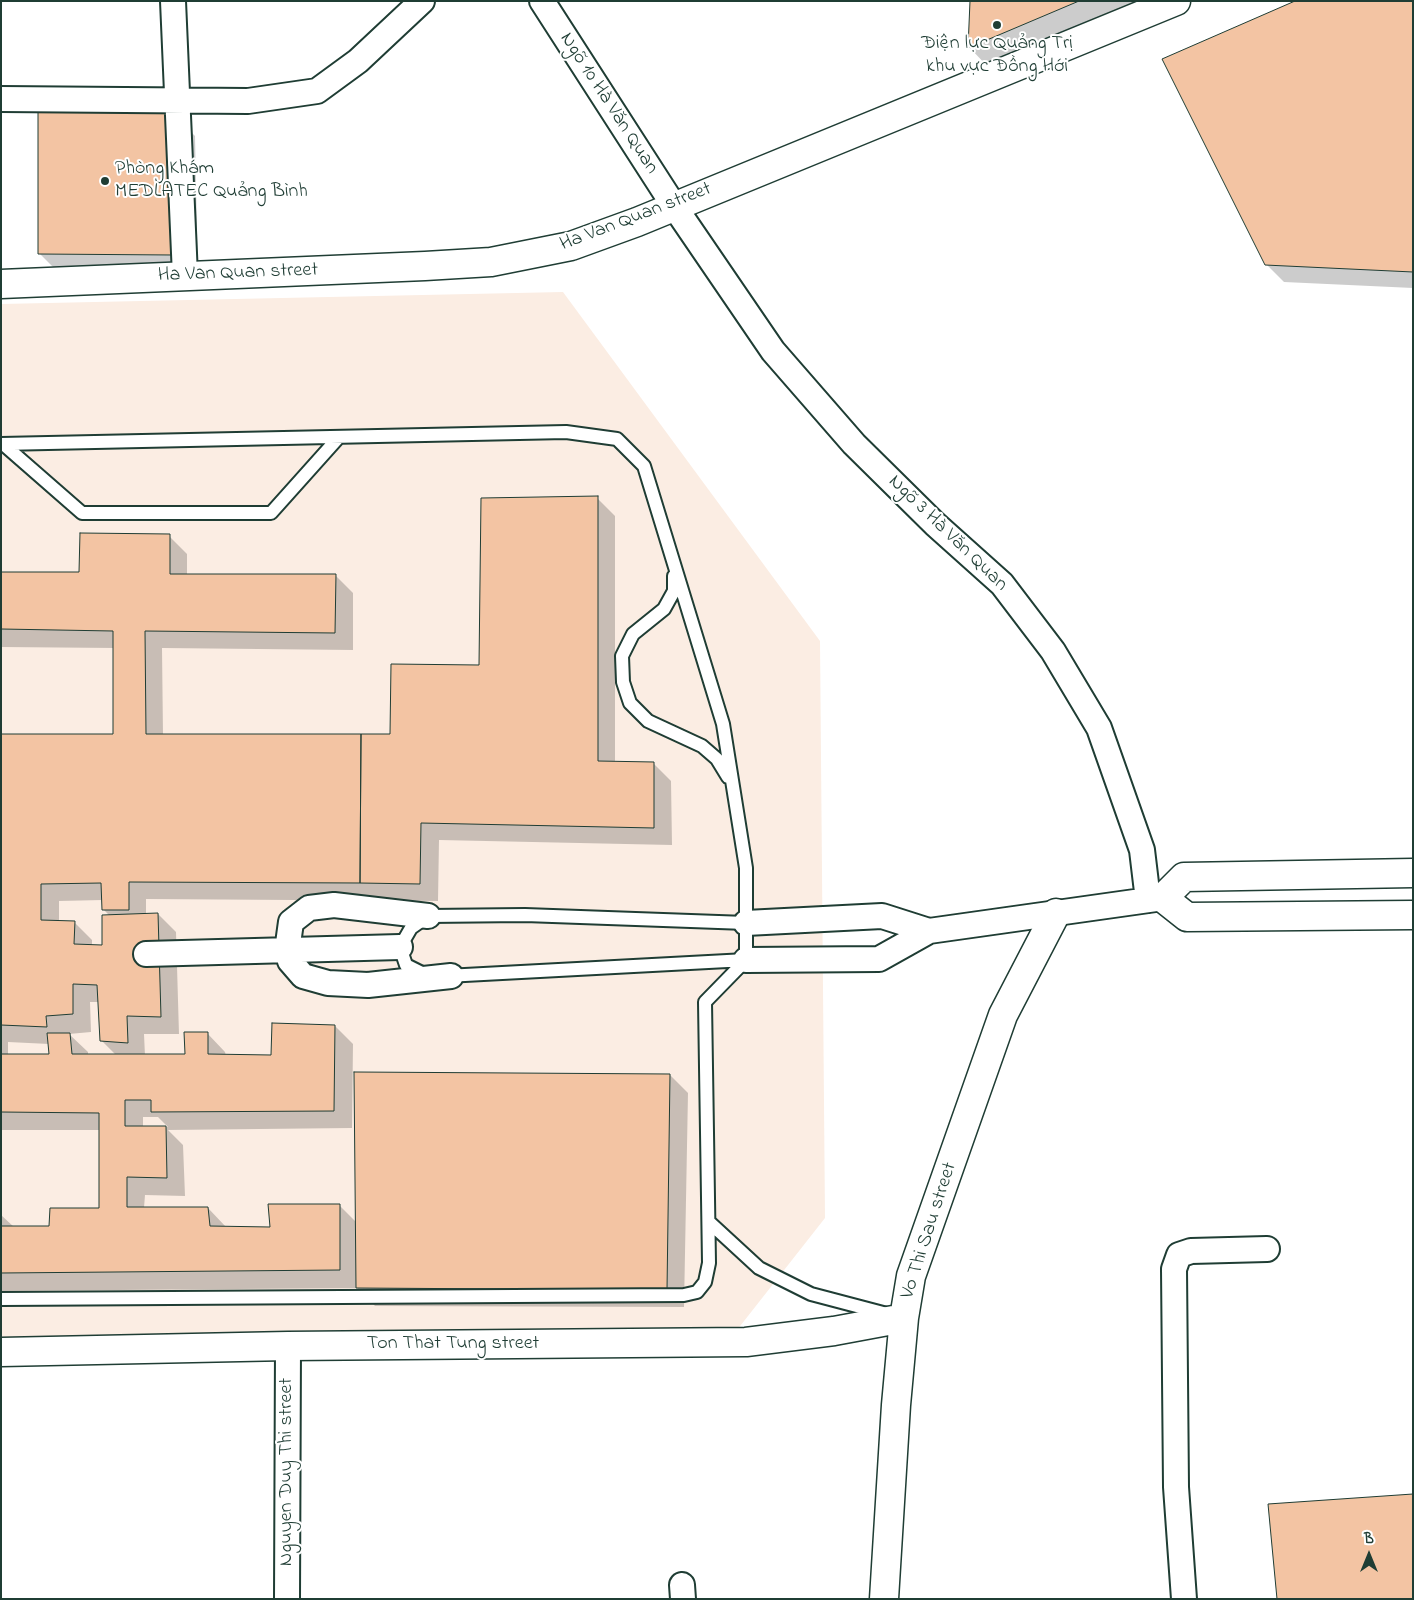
<!DOCTYPE html>
<html>
<head>
<meta charset="utf-8">
<style>
	body { margin:0 }
	#map { position:relative; width:1414px; height:1600px; overflow:hidden; background:#fff; font-family:"Indie Flower",sans-serif }
	canvas { display:block }
	.frame { position:absolute; inset:0; border:2px solid #1f3d34; pointer-events:none }
	.north { position:absolute; left:1344px; top:1530px; width:50px; height:50px; -webkit-text-stroke:4px #fff; paint-order:stroke; rotate:0deg; font-size:14px; font-weight:700; line-height:20px; text-align:center; color:#1f3d34 }
	.north::after { content:''; display:block; margin:auto; width:18px; height:22px; background:#1f3d34; clip-path:polygon(50% 0,100% 100%,50% 72%,0 100%) }
</style>
</head>
<body>
<div id="map">
<canvas width="1414" height="1600"></canvas>
<div class="frame"></div>
<div class="north">B</div>
</div>
<script>
const c = document.querySelector('canvas').getContext('2d');
c.lineJoin = 'round';
function fill(path, color) { c.fillStyle = color; c.fill(path, 'evenodd'); }
const toPath = rows => new Path2D(rows.map(r => 'M' + r).join(''));
function strokePath(path, color, width, dash) { c.strokeStyle = color; c.lineWidth = width; c.lineCap = dash ? 'butt' : 'round'; c.setLineDash(dash || []); c.stroke(path); }
function drawText(font, color, halo, rows, align = 'center') {
  c.font = font + ' "Indie Flower",sans-serif'; c.lineWidth = 4; c.setLineDash([]); c.textBaseline = 'middle'; c.strokeStyle = halo; c.fillStyle = color; for (const [text, x, y, turn = 0] of rows) {
    c.save(); c.translate(x, y); c.rotate((+turn || 0) * Math.PI / 180); c.textAlign = isNaN(turn) ? turn : align; if (halo) c.strokeText(text, 0, 0); c.fillText(text, 0, 0); c.restore();
  }
}
fill(toPath([
	[563,292,820,641,825,1218,737,1330,1,1339,1,304]
]), '#fbede3');
fill(toPath([
	[972,1,1140,1,987,66,970,48],
	[1413,1,1413,288,1284,282,1266,264],
	[169,110,195,136,198,280,65,279,39,253],
	[597,498,615,516,615,763,653,763,671,781,672,845,439,840,438,901,146,899,146,915,158,914,176,932,179,1034,144,1034,145,1056,186,1056,207,1033,225,1052,226,1056,272,1056,335,1026,353,1044,352,1128,168,1130,183,1145,185,1196,145,1195,144,1208,208,1208,226,1227,272,1228,339,1205,357,1223,670,1075,688,1093,684,1307,375,1306,357,1288,1,1291,1,1215,14,1227,50,1227,100,1209,100,1130,1,1130,1,735,114,735,115,648,1,647,1,574,81,574,169,536,187,554,187,575,335,575,353,593,353,650,162,648,163,735,392,735,480,666],
	[103,900,103,909,110,916,104,946,92,946,92,940,74,922,59,922,59,901],
	[90,1002,100,1002,102,1041,117,1056,88,1056,88,1052,69,1034,91,1032],
	[8,1042,49,1044,50,1055,8,1056],
	[143,1117,158,1117,168,1127,143,1127]
]), '#0003');
const building = toPath([
	[970,1,1079,1,968,48,970,1],
	[1295,1,1413,1,1413,272,1265,265,1162,59,1295,1],
	[38,108,170,109,173,255,38,254,38,108],
	[598,496,598,761,654,762,654,828,421,823,420,884,360,883,361,734,390,734,391,664,479,665,481,498,598,496],
	[80,533,170,534,170,574,336,574,335,633,145,631,146,734,361,734,360,883,129,882,129,910,102,910,101,883,41,884,41,920,75,921,74,944,102,945,102,915,158,913,161,1017,127,1016,128,1043,100,1041,97,985,73,984,73,1014,46,1016,47,1027,1,1025,1,734,113,734,113,631,1,629,1,572,79,572,80,533],
	[272,1023,335,1025,334,1111,151,1112,151,1100,125,1100,125,1126,166,1126,167,1178,127,1177,127,1207,208,1207,210,1226,270,1227,268,1204,340,1204,340,1270,1,1273,1,1226,49,1226,50,1208,99,1208,99,1113,1,1112,1,1054,49,1054,47,1033,70,1033,72,1054,185,1054,184,1032,208,1032,208,1054,271,1055,272,1023],
	[354,1072,670,1074,667,1290,356,1288,354,1072],
	[1413,1494,1413,1599,1277,1599,1268,1504,1413,1494]
]);
fill(building, '#f3c4a3');
strokePath(building, '#1f3d34', 1);
const lane = toPath([
	[1,444,566,432,617,439,644,466,723,724,746,868,746,960,705,1002,709,1263,705,1282,697,1292,684,1295,1,1299],
	[3,444,82,513,271,513,339,437],
	[674,576,674,591,664,609,633,634,622,656,623,682,630,703,648,721,702,746,717,759,728,777],
	[426,975,406,965,400,947,411,928,428,916,525,915,746,923],
	[446,976,746,960],
	[709,1222,759,1268,811,1294,887,1314]
]);
const street = toPath([
	[173,1,185,276],
	[542,1,674,206,773,351,854,444,935,524,1002,584,1053,651,1099,728,1142,850,1148,900],
	[1,99,248,101,317,91,358,61,422,1],
	[428,916,334,905,309,908,291,922,287,951,290,961,303,976,328,983,368,985,451,976],
	[746,923,882,916,929,931],
	[146,954,400,947],
	[746,960,879,959,929,931,1163,898],
	[682,1585,683,1599],
	[287,1599,288,1346],
	[1184,1599,1176,1487,1174,1269,1179,1255,1191,1251,1267,1249]
]);
const secondary = toPath([
	[1,284,425,266,491,262,571,246,637,222,1176,1],
	[1413,873,1184,877,1163,898,1187,917,1413,915],
	[1,1352,288,1346,746,1342,834,1331,904,1318],
	[884,1599,896,1405,904,1318,911,1276,1003,1015,1056,913]
]);
strokePath(lane, '#1f3d34', 16);
strokePath(street, '#1f3d34', 28);
strokePath(secondary, '#1f3d34', 31);
strokePath(lane, '#fff', 12);
strokePath(street, '#fff', 24);
strokePath(secondary, '#fff', 28);
for (const [x, y, r, color] of [
	[997,25,5,"#1f3d34"],
	[105,181,5,"#1f3d34"]
]) { const dot = new Path2D(); dot.arc(x, y, r, 0, 2 * Math.PI); c.fillStyle = color; c.fill(dot); strokePath(dot, '#fff', 2); }
drawText('20px', '#1f3d34', '#fff', [
	["Điện lực Quảng Trị",997,45],
	["khu vực Đồng Hới",997,68],
	["Phòng Khám",115,170,"left"],
	["MEDLATEC Quảng Bình",115,193,"left"]
]);
drawText('20px', '#1f3d34', '#fff', [
	["Ngõ 10 Hà Văn Quan",608,104,57],
	["Ha Van Quan street",636,218,-21],
	["Ha Van Quan street",238,274,-2],
	["Ngõ 3 Hà Văn Quan",947,534,44],
	["Vo Thi Sau street",930,1231,-72],
	["Ton That Tung street",453,1345],
	["Nguyen Duy Thi street",288,1472,-90]
]);
</script>
</body>
</html>
